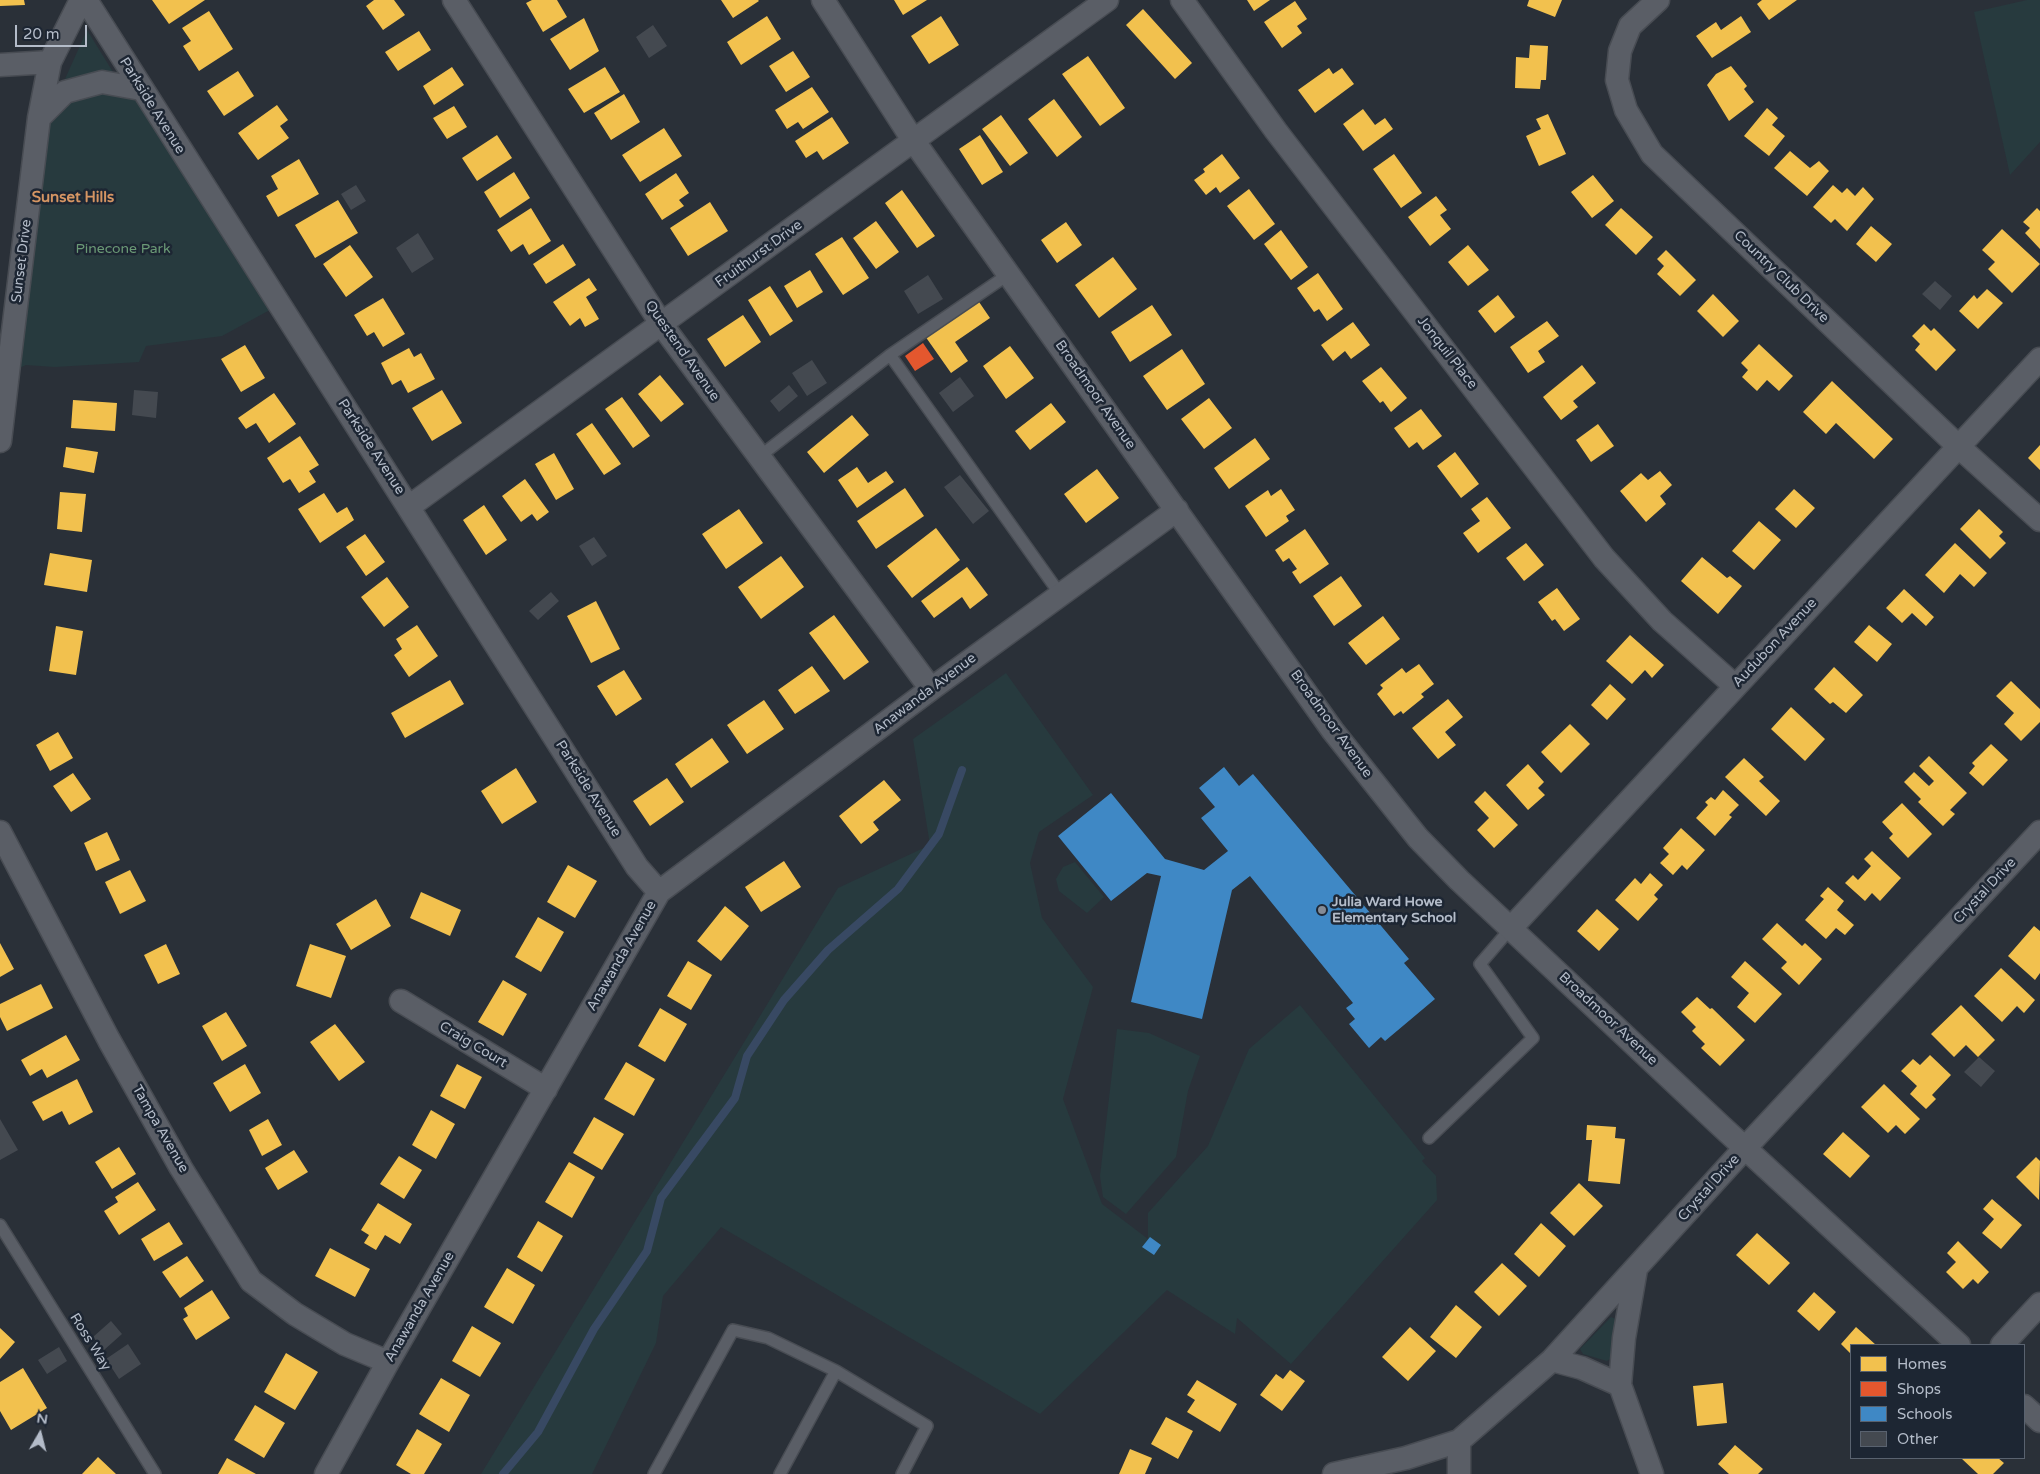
<!DOCTYPE html>
<html>
<head>
<meta charset="utf-8">
<style>
	body { margin:0 }
	#map { position:relative; width:2040px; height:1474px; overflow:hidden; background:#2a3038; font-family:"Varela Round",sans-serif }
	canvas { display:block }
	.legend { position:absolute; left:1850px; top:1344px; width:175px; height:115px; box-sizing:border-box; background:#1d2633; border:1px solid #59626f; margin:0; padding:6px 9px; list-style:none; font-size:15px; color:#b4bcc9 }
	.legend li { display:flex; align-items:center; gap:10px; height:25px }
	.legend b { width:25px; border:1px solid #59626f }
	.north { position:absolute; left:15px; top:1409px; width:50px; height:50px; -webkit-text-stroke:4px #1d2633; paint-order:stroke; rotate:8deg; font-size:14px; font-weight:700; line-height:20px; text-align:center; color:#b4bcc9 }
	.north::after { content:''; display:block; margin:auto; width:18px; height:22px; background:#b4bcc9; clip-path:polygon(50% 0,100% 100%,50% 72%,0 100%) }
	.scale { position:absolute; left:15px; top:25px; width:72px; height:22px; box-sizing:border-box; border:2px solid #b4bcc9; border-top:0; padding-left:6px; font-size:15px; line-height:18px; white-space:nowrap; color:#b4bcc9; -webkit-text-stroke:4px #1d2633; paint-order:stroke }
</style>
</head>
<body>
<div id="map">
<canvas width="2040" height="1474"></canvas>
<ul class="legend">
<li><b style="height:14px;background:#f2c14e"></b>Homes</li>
<li><b style="height:14px;background:#e4572e"></b>Shops</li>
<li><b style="height:14px;background:#3f88c5"></b>Schools</li>
<li><b style="height:14px;background:#444950"></b>Other</li>
</ul>
<div class="north">N</div>
<div class="scale">20 m</div>
</div>
<script>
const c = document.querySelector('canvas').getContext('2d');
c.lineJoin = 'round';
function fill(path, color) { c.fillStyle = color; c.fill(path, 'evenodd'); }
const toPath = rows => new Path2D(rows.map(r => 'M' + r).join(''));
function strokePath(path, color, width, dash) { c.strokeStyle = color; c.lineWidth = width; c.lineCap = dash ? 'butt' : 'round'; c.setLineDash(dash || []); c.stroke(path); }
function drawText(font, color, halo, rows, align = 'center') {
  c.font = font + ' "Varela Round",sans-serif'; c.lineWidth = 5; c.setLineDash([]); c.textBaseline = 'middle'; c.strokeStyle = halo; c.fillStyle = color; for (const [text, x, y, turn = 0] of rows) {
    c.save(); c.translate(x, y); c.rotate((+turn || 0) * Math.PI / 180); c.textAlign = isNaN(turn) ? turn : align; if (halo) c.strokeText(text, 0, 0); c.fillText(text, 0, 0); c.restore();
  }
}
fill(toPath([
	[2027,0,2040,0,2040,142,2010,175,1974,12],
	[87,30,113,72,65,79],
	[141,89,279,305,222,336,146,346,139,362,55,367,26,365,8,373,39,118,65,92],
	[1006,673,1093,795,1039,832,1030,863,1042,918,1093,987,1063,1099,1102,1204,1148,1239,1148,1213,1208,1146,1249,1049,1300,1005,1425,1158,1422,1161,1436,1176,1437,1200,1291,1364,1237,1318,1235,1334,1167,1290,1040,1414,721,1227,663,1296,656,1343,592,1474,481,1474,838,888,930,845,913,739],
	[1075,862,1104,897,1087,913,1059,891,1056,879,1063,867],
	[1117,1029,1149,1033,1200,1056,1188,1091,1176,1157,1126,1214,1103,1197,1100,1176],
	[1611,1317,1618,1320,1613,1357,1607,1361,1583,1354,1580,1349]
]), '#273a3e');
fill(toPath([
	[0,0,24,0,25,5,0,6],
	[152,0,205,0,169,24],
	[374,0,394,0,405,15,383,30,366,6],
	[532,0,557,0,567,17,543,32,526,3],
	[721,0,758,0,759,1,733,18],
	[894,0,927,0,903,15],
	[1247,0,1270,0,1254,11],
	[1529,0,1562,0,1555,17,1527,6],
	[1762,0,1797,0,1769,20,1757,4],
	[1295,1,1307,19,1297,26,1302,33,1282,48,1264,22],
	[1143,9,1192,63,1175,79,1126,25],
	[209,11,233,49,199,71,183,46,191,41,182,28],
	[767,16,781,39,741,65,727,42],
	[941,16,959,45,929,64,911,36],
	[1741,16,1751,32,1712,58,1696,36,1716,22,1721,30],
	[584,18,599,51,570,70,550,39],
	[419,31,431,50,398,71,385,52],
	[1530,45,1548,46,1546,80,1541,80,1540,89,1515,88,1516,57,1529,58],
	[793,51,810,77,786,92,769,66],
	[1088,56,1125,108,1100,126,1062,74],
	[1731,66,1747,86,1744,89,1754,102,1729,121,1707,85,1716,74],
	[452,67,464,85,434,105,423,86],
	[605,67,620,92,584,113,568,89],
	[1329,68,1333,74,1342,68,1354,84,1315,113,1298,90],
	[238,71,254,96,224,116,207,91],
	[812,87,829,112,803,129,798,122,787,129,775,110],
	[624,94,640,122,611,140,594,113],
	[1054,99,1082,137,1057,157,1028,119],
	[277,105,288,120,280,126,289,138,258,160,238,133],
	[454,106,467,127,447,139,433,118],
	[1767,108,1778,118,1772,125,1785,136,1769,156,1744,136],
	[1363,109,1375,125,1385,118,1393,129,1363,151,1343,124],
	[1548,114,1566,154,1539,166,1526,136,1541,129,1536,119],
	[1001,115,1028,153,1010,166,982,129],
	[832,117,849,143,823,160,817,151,806,158,795,141],
	[664,128,682,156,640,182,622,155],
	[497,135,512,158,477,181,462,158],
	[980,135,1003,172,982,185,959,149],
	[1790,151,1810,168,1819,161,1829,171,1807,196,1774,168],
	[1222,154,1240,178,1220,193,1216,187,1206,195,1194,180,1205,172,1203,169],
	[1394,154,1422,193,1401,208,1373,169],
	[299,159,319,194,278,217,266,196,278,189,271,176],
	[514,172,530,198,500,218,484,192],
	[676,173,689,193,679,200,684,206,662,220,645,194],
	[1593,175,1614,201,1592,218,1571,192],
	[1833,185,1842,193,1847,188,1855,196,1863,187,1874,199,1847,231,1835,219,1831,223,1813,207],
	[1249,189,1275,224,1254,240,1227,206],
	[902,190,935,236,917,248,885,203],
	[1436,196,1447,210,1440,215,1451,229,1430,246,1408,217],
	[338,200,358,233,315,258,295,225],
	[710,202,728,231,688,256,670,228],
	[531,208,551,241,529,255,523,244,511,252,497,230],
	[1621,208,1653,237,1636,255,1605,225],
	[2037,208,2040,211,2040,249,2025,233,2030,228,2023,222],
	[876,221,899,252,876,269,853,238],
	[1066,222,1082,245,1057,263,1041,240],
	[1871,226,1892,244,1876,262,1856,244],
	[2002,229,2040,264,2012,293,1988,269,1995,262,1982,250],
	[1281,230,1308,267,1291,280,1264,244],
	[842,237,869,278,843,295,815,254],
	[563,244,576,265,546,284,533,264],
	[350,245,373,277,346,297,323,264],
	[1468,245,1489,270,1468,286,1448,262],
	[1666,250,1696,280,1680,296,1657,274,1664,266,1657,259],
	[1113,257,1137,289,1099,318,1075,285],
	[810,270,823,292,797,308,784,286],
	[1318,273,1343,309,1327,321,1319,309,1314,312,1297,288],
	[589,278,597,290,586,297,599,319,585,327,580,318,570,326,553,302],
	[770,286,793,321,770,336,748,300],
	[1987,289,2003,303,1978,329,1959,311,1974,295,1977,299],
	[1713,294,1739,321,1723,337,1697,311],
	[1498,295,1515,317,1495,333,1478,311],
	[383,298,405,334,383,347,374,332,367,336,354,315],
	[977,299,990,318,955,342,968,361,951,373,925,336],
	[1152,305,1172,335,1130,362,1111,332],
	[743,315,761,342,725,367,707,339],
	[1547,321,1559,336,1538,351,1545,362,1528,373,1510,347],
	[1353,322,1370,345,1351,359,1345,351,1333,361,1321,345],
	[1924,324,1931,331,1934,328,1956,350,1936,371,1915,350,1920,344,1912,336],
	[1759,344,1793,376,1779,391,1767,380,1757,391,1742,377,1748,370,1741,363],
	[245,345,265,378,241,392,221,359],
	[1010,346,1034,378,1006,399,983,366],
	[409,348,414,357,421,353,435,379,408,393,401,380,392,385,381,363],
	[1182,349,1205,384,1167,410,1143,376],
	[1582,365,1596,383,1573,401,1578,407,1561,420,1543,397],
	[1381,367,1407,398,1391,412,1383,401,1380,403,1362,381],
	[660,375,684,404,661,422,638,394],
	[1832,381,1893,439,1874,459,1836,423,1826,434,1803,412],
	[442,390,462,423,432,441,412,408],
	[274,393,296,424,269,443,256,423,246,429,238,418],
	[622,397,650,436,633,448,605,409],
	[1209,398,1232,428,1204,449,1181,419],
	[73,400,117,403,115,431,71,428],
	[1051,403,1066,422,1030,450,1015,431],
	[1421,409,1442,436,1423,450,1417,442,1409,448,1394,428],
	[852,415,869,435,824,473,807,452],
	[592,423,621,464,604,475,576,434],
	[1598,424,1614,446,1591,462,1576,440],
	[300,436,319,465,309,471,316,482,299,493,290,479,283,483,267,458],
	[1255,438,1270,459,1229,489,1214,468],
	[2040,445,2040,470,2028,458],
	[66,447,98,452,94,473,63,467],
	[1455,452,1479,484,1461,498,1437,466],
	[554,453,574,489,556,500,535,464],
	[857,467,868,483,886,471,894,482,857,508,838,480],
	[1097,469,1119,498,1086,523,1064,494],
	[1660,471,1672,485,1660,496,1666,504,1646,522,1620,491,1641,473,1648,480],
	[525,479,549,512,537,521,532,514,521,522,502,496],
	[905,488,924,516,876,549,857,521],
	[1281,489,1295,510,1286,516,1289,521,1266,537,1245,506,1268,490,1271,496],
	[1794,489,1815,508,1796,528,1775,509],
	[60,492,86,494,82,532,57,529],
	[324,493,337,513,347,507,354,520,320,543,298,509],
	[1487,497,1511,528,1478,553,1463,533,1480,521,1471,509],
	[484,505,507,540,486,555,463,520],
	[739,509,763,543,726,569,702,534],
	[1979,509,2003,532,1999,536,2006,543,1990,559,1960,529],
	[1759,521,1781,540,1754,570,1732,551],
	[936,528,960,560,912,598,887,566],
	[1305,529,1329,564,1300,584,1292,572,1297,569,1289,558,1283,562,1275,550],
	[365,534,385,562,366,576,346,547],
	[1526,543,1544,565,1524,581,1506,558],
	[1955,543,1987,573,1974,587,1960,574,1944,593,1925,575],
	[50,553,92,560,87,592,44,585],
	[781,556,804,587,761,619,738,587],
	[1702,557,1727,578,1730,576,1742,586,1718,614,1681,581],
	[967,567,988,595,970,609,962,597,934,618,921,601],
	[1341,576,1362,606,1334,626,1313,596],
	[387,577,409,607,384,627,361,597],
	[1557,588,1580,619,1564,631,1555,619,1552,621,1538,602],
	[1904,589,1934,617,1926,626,1912,613,1902,623,1886,608],
	[596,601,620,649,591,663,567,616],
	[834,615,869,662,844,680,809,633],
	[1383,616,1400,639,1366,665,1348,643],
	[417,625,438,656,409,677,394,655,402,649,396,639],
	[1869,625,1892,644,1877,662,1854,642],
	[56,626,83,631,76,675,49,671],
	[1630,635,1664,665,1652,678,1645,670,1632,684,1606,661],
	[1419,664,1434,684,1421,694,1424,697,1403,714,1401,711,1394,716,1377,694,1383,688,1380,685,1402,668,1406,673],
	[812,666,830,691,795,714,778,690],
	[1834,667,1863,695,1846,713,1833,702,1830,704,1814,689],
	[624,670,642,699,616,716,597,686],
	[450,680,464,704,405,738,391,713],
	[2011,681,2040,709,2040,722,2021,741,2004,724,2014,713,1996,696],
	[1610,684,1626,699,1607,720,1591,705],
	[1448,699,1463,717,1445,732,1456,745,1438,759,1412,728],
	[764,700,784,729,747,754,727,725],
	[1791,707,1825,739,1805,761,1771,729],
	[1570,724,1590,744,1561,773,1541,752],
	[58,732,73,758,50,771,36,745],
	[712,738,729,762,691,788,675,764],
	[1991,744,2008,760,1983,786,1969,773,1975,766,1972,763],
	[1929,756,1967,793,1950,810,1955,814,1943,826,1918,802,1921,799,1904,782,1914,772,1929,786,1934,781,1919,766],
	[1744,758,1764,777,1759,781,1780,801,1766,816,1725,777],
	[1528,764,1544,782,1538,788,1545,795,1528,810,1506,785],
	[516,768,537,802,502,824,481,791],
	[73,773,91,799,71,812,53,786],
	[667,778,684,802,650,826,633,801],
	[884,780,901,800,873,822,879,830,861,844,839,816],
	[1723,790,1739,805,1729,815,1732,817,1715,836,1696,818,1708,805,1705,802,1711,797,1715,800],
	[1485,791,1518,825,1494,848,1477,830,1489,818,1474,802],
	[1902,803,1932,834,1908,858,1889,838,1893,834,1882,822],
	[1681,828,1705,850,1687,870,1682,865,1673,875,1660,863,1669,854,1663,848],
	[107,832,120,860,96,871,84,843],
	[1872,851,1901,878,1880,901,1872,893,1865,901,1845,883,1853,875,1858,880,1871,866,1864,859],
	[784,861,801,887,761,912,745,887],
	[568,865,597,881,575,918,547,902],
	[130,870,146,901,120,914,105,882],
	[1650,873,1663,885,1654,895,1658,899,1638,921,1615,900,1635,878,1641,884],
	[1828,887,1844,901,1837,910,1854,925,1845,935,1836,928,1826,939,1805,920,1824,899,1820,896],
	[421,892,461,910,450,936,410,918],
	[376,899,391,926,351,950,336,924],
	[725,906,749,926,721,961,697,941],
	[1597,909,1619,929,1599,951,1577,931],
	[538,917,564,932,541,972,515,957],
	[1777,923,1802,946,1805,943,1822,959,1799,985,1781,968,1787,962,1762,939],
	[2034,926,2040,931,2040,973,2035,980,2008,956],
	[0,943,14,969,0,977],
	[166,944,180,974,158,984,144,955],
	[310,944,346,956,331,998,296,986],
	[688,961,712,975,691,1010,667,996],
	[1745,961,1782,994,1755,1023,1737,1007,1749,993,1731,977],
	[2001,968,2035,1000,2024,1013,2017,1006,2002,1022,1974,996],
	[503,980,527,994,503,1036,478,1022],
	[41,984,53,1008,7,1031,0,1017,0,1004],
	[1697,997,1710,1009,1712,1008,1745,1040,1720,1066,1701,1048,1705,1044,1692,1031,1696,1027,1681,1012],
	[1961,1005,1995,1040,1978,1057,1966,1045,1954,1057,1931,1034],
	[660,1008,687,1024,665,1062,638,1046],
	[226,1012,247,1046,222,1061,202,1026],
	[335,1024,365,1062,339,1081,310,1042],
	[66,1035,80,1060,47,1078,42,1069,30,1076,21,1060],
	[1930,1055,1951,1075,1932,1095,1936,1099,1926,1109,1910,1094,1917,1086,1901,1071,1913,1059,1920,1065],
	[626,1062,655,1079,634,1116,604,1099],
	[245,1064,261,1093,230,1112,213,1083],
	[457,1064,482,1077,465,1109,440,1096],
	[77,1079,93,1112,69,1125,62,1111,43,1121,32,1102],
	[1884,1084,1920,1119,1905,1134,1896,1125,1888,1133,1861,1107],
	[431,1110,455,1124,436,1159,412,1145],
	[594,1117,624,1134,602,1170,573,1153],
	[268,1119,282,1145,262,1156,249,1130],
	[1587,1125,1616,1127,1615,1138,1625,1139,1620,1184,1588,1181,1592,1140,1586,1140],
	[1843,1132,1870,1156,1850,1178,1823,1154],
	[119,1147,136,1174,112,1189,95,1162],
	[294,1150,308,1172,278,1190,265,1168],
	[399,1156,422,1170,404,1199,380,1184],
	[2036,1157,2040,1161,2039,1200,2016,1177],
	[569,1162,595,1177,572,1218,545,1202],
	[138,1182,156,1210,119,1235,104,1211,118,1202,115,1197],
	[1579,1183,1603,1206,1574,1236,1550,1213],
	[1992,1199,2022,1225,2001,1249,1982,1233,1994,1219,1983,1209],
	[378,1203,412,1224,400,1244,385,1235,376,1250,364,1243,369,1235,361,1230],
	[538,1221,563,1236,542,1272,517,1257],
	[169,1222,183,1244,154,1261,141,1239],
	[1541,1223,1566,1246,1539,1277,1514,1254],
	[1757,1233,1790,1263,1769,1285,1736,1255],
	[1958,1241,1989,1272,1978,1284,1973,1279,1963,1289,1946,1272,1956,1262,1947,1253],
	[330,1248,370,1269,355,1297,315,1276],
	[187,1256,204,1281,180,1298,162,1272],
	[1502,1263,1527,1286,1499,1316,1474,1292],
	[507,1268,535,1285,513,1324,484,1307],
	[212,1290,230,1318,196,1340,183,1319,188,1316,184,1308],
	[1814,1292,1836,1312,1819,1331,1797,1311],
	[1456,1305,1482,1327,1456,1358,1430,1337],
	[472,1326,501,1343,480,1377,452,1361],
	[1410,1327,1436,1351,1408,1381,1382,1357],
	[1856,1327,1876,1345,1851,1345,1851,1354,1841,1344],
	[0,1328,15,1342,0,1359],
	[286,1353,318,1372,295,1410,264,1392],
	[23,1368,47,1408,11,1430,0,1411,0,1382],
	[1290,1370,1305,1381,1282,1411,1260,1395,1276,1374,1283,1379],
	[441,1378,470,1395,449,1432,419,1414],
	[1197,1380,1237,1404,1220,1432,1187,1412,1195,1400,1187,1395],
	[1723,1383,1727,1423,1697,1426,1693,1386],
	[255,1405,285,1423,264,1458,234,1440],
	[1166,1417,1193,1431,1178,1459,1151,1444],
	[417,1429,442,1444,424,1474,411,1474,396,1465],
	[1735,1445,1763,1469,1758,1474,1729,1474,1718,1464],
	[1130,1449,1152,1458,1145,1474,1119,1474],
	[98,1457,116,1474,82,1474],
	[227,1458,256,1474,218,1474],
	[1961,1458,1998,1458,2004,1463,1993,1474,1978,1474]
]), '#f2c14e');
fill(toPath([
	[923,343,934,359,915,371,905,356]
]), '#e4572e');
fill(toPath([
	[1224,767,1239,786,1253,774,1409,959,1404,963,1435,999,1385,1041,1381,1037,1369,1048,1349,1024,1355,1019,1346,1008,1353,1003,1250,876,1232,890,1202,1019,1131,1002,1161,876,1147,873,1111,901,1058,836,1111,793,1165,859,1204,870,1228,851,1201,818,1215,807,1199,788],
	[1150,1237,1161,1245,1154,1255,1142,1247]
]), '#3f88c5');
strokePath(toPath([
	[503,1474,538,1432,594,1329,647,1251,661,1198,735,1098,747,1056,784,1000,828,950,898,889,939,834,962,770]
]), '#384963', 8);
fill(toPath([
	[653,25,667,46,649,58,636,37],
	[356,185,366,201,351,210,341,194],
	[418,233,434,259,412,273,396,248],
	[928,275,943,299,918,314,904,291],
	[1935,281,1952,296,1940,310,1922,294],
	[812,360,827,383,807,396,792,373],
	[960,377,974,396,953,412,939,393],
	[789,385,798,396,779,412,770,401],
	[134,390,158,392,156,418,132,415],
	[960,475,989,511,973,524,944,487],
	[594,537,607,556,592,566,579,546],
	[551,592,559,601,538,620,529,611],
	[1979,1057,1995,1071,1981,1087,1964,1072],
	[0,1119,18,1150,0,1160],
	[111,1321,122,1334,104,1350,93,1337],
	[128,1344,141,1364,119,1379,106,1359],
	[59,1347,67,1361,47,1374,38,1360]
]), '#444950');
const service = toPath([
	[890,355,1060,594],
	[759,457,890,355,1009,274],
	[1429,1138,1533,1038,1480,964,1511,928],
	[0,1225,155,1474],
	[836,1371,927,1426,902,1474],
	[654,1474,733,1330,768,1338,836,1371,780,1474]
]);
const minor = toPath([
	[86,0,637,867,659,892],
	[454,0,662,325,931,689],
	[823,0,913,140,1333,731,1418,838,1459,880,1721,1126,1959,1345],
	[1182,0,1276,131,1604,558,1662,621,1735,686],
	[1658,0,1630,26,1620,51,1617,80,1626,110,1652,154,1959,447,2040,520],
	[0,65,50,62],
	[39,118,65,92,102,82,141,89],
	[0,365,9,364,39,118,50,62,81,0],
	[0,441,9,364],
	[410,506,1107,0],
	[0,832,109,1040,181,1168,251,1281,295,1314,345,1344,388,1362],
	[1511,928,2040,359],
	[401,1001,546,1089],
	[1636,1269,1624,1338,1620,1385,1652,1474],
	[2002,1345,2040,1304],
	[1552,1360,1582,1368,1620,1385],
	[2024,1406,2040,1421],
	[1459,1441,1459,1474],
	[326,1474,388,1362,659,892,931,689,1177,510],
	[1334,1474,1406,1458,1459,1441,1552,1360,1745,1148,2040,832]
]);
strokePath(service, '#484c53', 14);
strokePath(minor, '#484c53', 25);
strokePath(service, '#5a5e66', 11);
strokePath(minor, '#5a5e66', 22);
for (const [x, y, r, color] of [
	[1322,910,5,"#848b96"]
]) { const dot = new Path2D(); dot.arc(x, y, r, 0, 2 * Math.PI); c.fillStyle = color; c.fill(dot); strokePath(dot, '#1d2633', 2); }
drawText('14px', '#b4bcc9', '#1d2633', [
	["Parkside Avenue",152,106,58],
	["Fruithurst Drive",759,254,-36],
	["Sunset Drive",22,261,-83],
	["Country Club Drive",1781,277,44],
	["Questend Avenue",682,351,55],
	["Jonquil Place",1447,353,52],
	["Broadmoor Avenue",1095,395,55],
	["Parkside Avenue",371,447,57],
	["Audubon Avenue",1775,643,-47],
	["Anawanda Avenue",925,694,-37],
	["Broadmoor Avenue",1331,724,54],
	["Parkside Avenue",588,789,58],
	["Crystal Drive",1985,891,-47],
	["Anawanda Avenue",622,956,-60],
	["Broadmoor Avenue",1608,1019,43],
	["Craig Court",473,1045,31],
	["Tampa Avenue",160,1129,60],
	["Crystal Drive",1709,1188,-48],
	["Anawanda Avenue",420,1307,-60],
	["Ross Way",90,1342,58]
]);
drawText('14px', '#6b9a76', '#1d2633', [
	["Pinecone Park",123,249]
]);
drawText('bold 14px', '#b4bcc9', '#1d2633', [
	["Julia Ward Howe",1332,902],
	["Elementary School",1332,918]
], 'left');
drawText('bold 15px', '#d59563', '#1d2633', [
	["Sunset Hills",73,198]
]);
</script>
</body>
</html>
